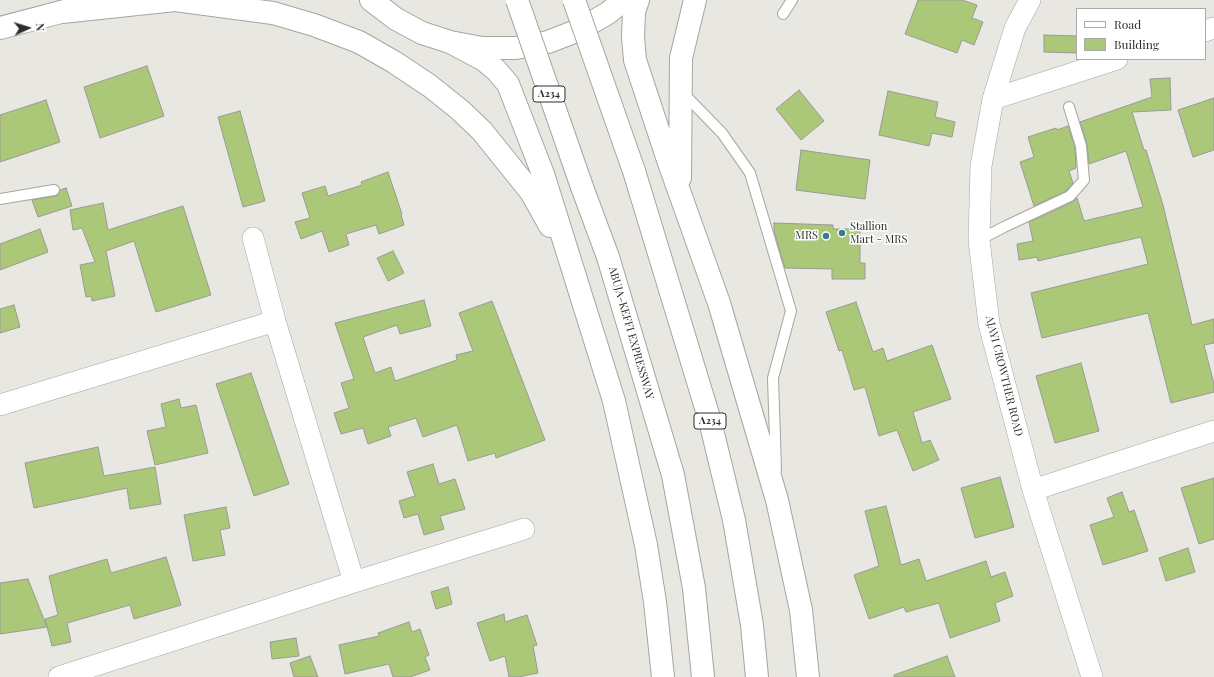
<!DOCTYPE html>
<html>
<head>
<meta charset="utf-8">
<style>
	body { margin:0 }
	#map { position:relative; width:1214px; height:677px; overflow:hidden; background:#e8e7e1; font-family:"Playfair Display",serif }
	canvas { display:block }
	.legend { position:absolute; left:1076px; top:8px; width:130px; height:52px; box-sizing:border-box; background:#fff; border:1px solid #ababaa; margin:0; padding:5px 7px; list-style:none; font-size:12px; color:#2e2d2b }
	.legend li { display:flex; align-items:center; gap:8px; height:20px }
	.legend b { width:20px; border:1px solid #ababaa }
	.north { position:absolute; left:8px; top:8px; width:40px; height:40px; -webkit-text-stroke:3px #fff; paint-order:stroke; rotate:86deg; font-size:11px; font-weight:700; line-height:16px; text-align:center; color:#2e2d2b }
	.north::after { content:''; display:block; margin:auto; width:14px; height:18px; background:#2e2d2b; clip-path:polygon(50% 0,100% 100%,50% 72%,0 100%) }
</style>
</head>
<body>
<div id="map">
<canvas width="1214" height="677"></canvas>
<ul class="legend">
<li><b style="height:5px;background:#fff"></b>Road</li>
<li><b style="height:11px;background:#abc778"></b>Building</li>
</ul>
<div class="north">N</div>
</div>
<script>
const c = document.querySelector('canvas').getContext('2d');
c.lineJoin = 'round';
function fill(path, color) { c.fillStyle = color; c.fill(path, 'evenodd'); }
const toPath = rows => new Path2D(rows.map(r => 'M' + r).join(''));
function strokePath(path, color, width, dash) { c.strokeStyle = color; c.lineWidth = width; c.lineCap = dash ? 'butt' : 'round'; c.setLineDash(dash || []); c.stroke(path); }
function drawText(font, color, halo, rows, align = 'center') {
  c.font = font + ' "Playfair Display",serif'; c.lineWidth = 3; c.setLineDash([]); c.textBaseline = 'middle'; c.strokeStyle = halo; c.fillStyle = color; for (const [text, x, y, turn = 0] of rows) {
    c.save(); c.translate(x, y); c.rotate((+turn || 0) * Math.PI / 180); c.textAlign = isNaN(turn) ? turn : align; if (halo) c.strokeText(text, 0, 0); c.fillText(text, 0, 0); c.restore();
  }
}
const building = toPath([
	[918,0,962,0,977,5,972,18,983,22,974,45,962,40,957,53,905,34,918,0],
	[1044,35,1077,36,1077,53,1044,52,1044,35],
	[147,66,164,116,100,138,84,87,147,66],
	[1170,78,1171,110,1132,112,1144,150,1146,150,1163,205,1192,325,1214,319,1214,343,1204,345,1214,384,1214,392,1171,403,1148,313,1042,338,1031,293,1148,264,1141,237,1038,261,1037,257,1019,260,1017,244,1033,241,1029,222,1073,202,1077,198,1084,221,1143,207,1126,151,1089,164,1087,144,1080,122,1152,97,1150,79,1170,78],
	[799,90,824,121,801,140,776,109,799,90],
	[888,91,938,102,935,117,955,122,952,137,932,133,929,146,879,135,888,91],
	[1214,98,1214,150,1193,157,1178,110,1214,98],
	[46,100,60,142,0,162,0,115,46,100],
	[240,111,265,201,243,207,218,117,240,111],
	[1068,126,1075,147,1076,168,1069,171,1073,183,1066,191,1034,206,1020,162,1034,157,1028,137,1056,128,1057,130,1068,126],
	[801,150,870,160,865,199,796,190,801,150],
	[388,172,402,214,401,215,404,225,379,234,376,225,346,234,349,245,329,252,322,231,301,239,295,222,310,218,302,193,325,186,328,196,362,185,361,182,388,172],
	[66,188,72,206,38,217,32,200,55,196,58,195,60,190,66,188],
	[103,203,108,230,183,206,211,295,156,312,134,241,106,251,115,296,92,301,91,296,86,297,80,265,95,262,82,228,73,230,70,210,103,203],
	[774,223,833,225,833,229,860,229,860,263,865,263,865,279,832,279,832,269,785,268,774,231,774,223],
	[40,229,48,252,0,270,0,244,40,229],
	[393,251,404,273,388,281,377,258,393,251],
	[424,300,431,326,400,334,397,325,363,337,375,373,391,367,395,381,457,360,456,355,473,351,459,313,492,301,545,440,496,458,495,453,468,461,457,425,423,437,416,418,388,427,391,436,368,444,363,428,341,434,334,413,349,408,341,383,354,379,335,323,424,300],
	[856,302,873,352,883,348,887,361,932,345,951,399,913,412,922,443,930,440,939,460,913,471,897,430,879,436,865,387,854,390,842,350,839,351,826,312,856,302],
	[14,305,20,327,0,333,0,309,14,305],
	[1081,363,1099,431,1055,443,1036,376,1081,363],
	[251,373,289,484,254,496,216,384,251,373],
	[179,399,181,408,196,405,208,453,155,465,147,431,166,427,161,404,179,399],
	[98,447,104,476,155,467,161,504,130,509,127,488,34,508,25,463,98,447],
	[433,464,439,484,455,479,465,509,440,516,444,529,424,535,418,514,404,518,399,501,415,496,407,472,433,464],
	[1000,477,1014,527,975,538,961,488,1000,477],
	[1214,478,1214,539,1199,544,1181,488,1214,478],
	[1122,492,1129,512,1134,510,1148,551,1103,565,1090,525,1114,517,1107,498,1122,492],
	[886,506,901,565,919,559,926,581,986,561,991,577,1005,572,1013,596,995,603,1000,621,950,638,939,603,906,612,904,607,869,619,854,575,879,566,865,511,886,506],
	[226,507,230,528,220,530,225,555,193,561,184,515,226,507],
	[1188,548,1195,572,1166,581,1159,558,1188,548],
	[166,557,181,605,134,619,130,605,67,623,71,642,52,646,45,619,58,615,49,576,107,559,111,573,166,557],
	[28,579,47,627,0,634,0,583,28,579],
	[448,587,452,604,436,609,431,592,448,587],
	[504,614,505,622,527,615,537,645,533,646,538,673,518,677,509,677,505,656,490,661,477,623,504,614],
	[409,622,412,632,420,629,429,655,425,657,430,670,410,677,393,677,389,664,345,674,339,645,379,636,378,633,409,622],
	[296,638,299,656,272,659,270,642,296,638],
	[310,656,318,677,294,677,290,663,310,656],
	[947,656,955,677,894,677,894,675,947,656]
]);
fill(building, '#abc778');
strokePath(building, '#999b96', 1);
const lane = toPath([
	[783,14,792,0],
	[683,93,722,133,750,173,791,311,773,378,776,470],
	[0,199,54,190],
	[979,240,1004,227,1070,196,1084,180,1081,146,1069,107]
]);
const street = toPath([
	[1030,0,1015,28,993,99,981,166,979,240,989,324,1033,490,1092,677],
	[1205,31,1214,28],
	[993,99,1117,59],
	[253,238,275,321,354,582],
	[0,405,275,321],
	[1033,490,1214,431],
	[59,677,354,582,524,529]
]);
const secondary = toPath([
	[0,28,80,7]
]);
const highway = toPath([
	[371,0,396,19,422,33,450,42,482,48,516,48,548,42,579,30,608,13,624,0],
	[638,0,634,12,633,37,635,60,668,160,719,303,777,500,801,610,808,677],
	[62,12,175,0,273,13,314,25,359,42,394,62,430,86,460,110,482,131,531,192,550,226],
	[450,42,484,60,496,70,508,84,543,174,614,401,646,545,655,602,663,677],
	[634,171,710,421,734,520,752,625,757,677],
	[680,178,681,58,695,0],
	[582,187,608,257,673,475,694,588,703,677]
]);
strokePath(lane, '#a6a59f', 12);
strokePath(street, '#a6a59f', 22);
strokePath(secondary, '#a6a59f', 24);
strokePath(highway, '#a6a59f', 24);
strokePath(lane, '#fff', 10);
strokePath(street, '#fff', 21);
strokePath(secondary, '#fff', 22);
strokePath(highway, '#fff', 22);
const highwayBridge = toPath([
	[517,0,582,187],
	[574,0,634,171]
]);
strokePath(highwayBridge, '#a6a59f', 24, []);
strokePath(highwayBridge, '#fff', 22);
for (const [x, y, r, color] of [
	[842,233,4,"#3e7b91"],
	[826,236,4,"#3e7b91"]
]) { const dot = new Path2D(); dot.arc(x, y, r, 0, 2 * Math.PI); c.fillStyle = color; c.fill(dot); strokePath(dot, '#fff', 1.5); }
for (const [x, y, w] of [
	[549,94,32],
	[710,421,32]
]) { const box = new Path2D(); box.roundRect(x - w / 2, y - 8, w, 16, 3); c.fillStyle = '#fff'; c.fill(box); strokePath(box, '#2e2d2b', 1); }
drawText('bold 10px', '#2e2d2b', null, [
	["A234",549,94],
	["A234",710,421]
]);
drawText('11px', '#2e2d2b', '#fff', [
	["Stallion",850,227],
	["Mart - MRS",850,240],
	["MRS",818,236,"right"]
], 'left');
drawText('11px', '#2e2d2b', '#fff', [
	["ABUJA-KEFFI EXPRESSWAY",631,333,74],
	["AJAYI CROWTHER ROAD",1004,376,76]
]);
</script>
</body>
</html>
